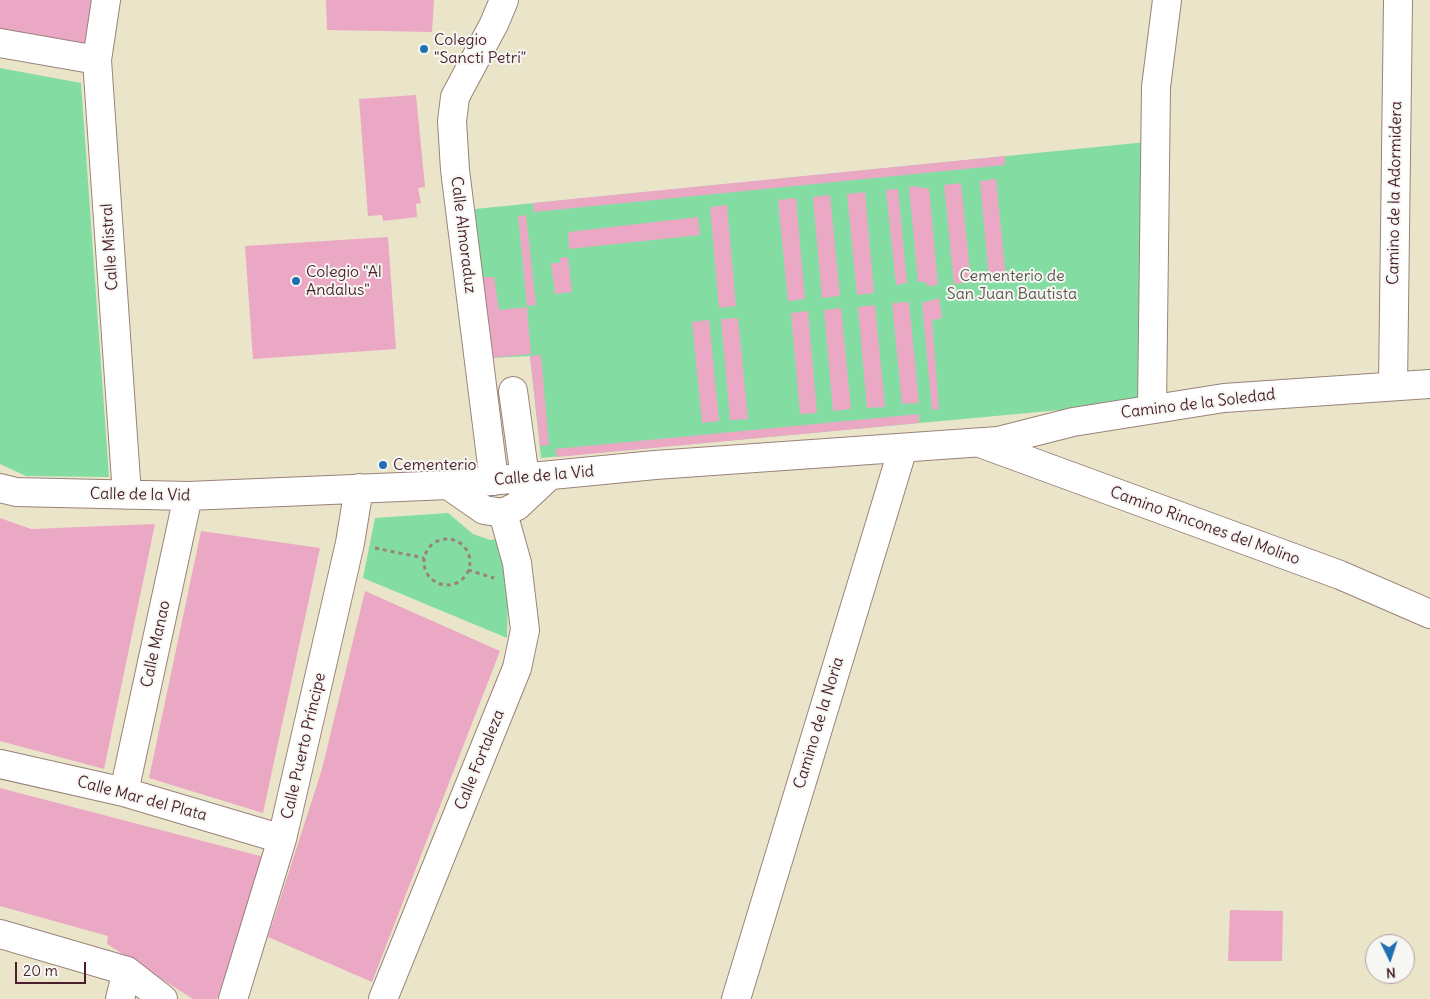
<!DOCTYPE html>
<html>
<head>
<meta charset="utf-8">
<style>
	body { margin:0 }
	#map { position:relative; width:1430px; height:999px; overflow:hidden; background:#eae5c8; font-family:Delius,sans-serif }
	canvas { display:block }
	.north { position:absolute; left:1365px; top:934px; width:50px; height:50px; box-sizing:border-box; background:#f6f6f2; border:1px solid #b1a0a2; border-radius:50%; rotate:176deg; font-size:14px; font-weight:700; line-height:20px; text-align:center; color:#4a1f2b }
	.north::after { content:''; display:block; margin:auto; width:18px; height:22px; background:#1f6fb2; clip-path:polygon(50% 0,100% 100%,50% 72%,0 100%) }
	.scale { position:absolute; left:15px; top:962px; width:71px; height:22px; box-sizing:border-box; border:2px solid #4a1f2b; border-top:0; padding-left:6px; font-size:15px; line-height:18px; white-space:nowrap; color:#4a1f2b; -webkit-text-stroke:4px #f6f6f2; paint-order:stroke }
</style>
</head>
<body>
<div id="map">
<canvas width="1430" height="999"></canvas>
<div class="north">N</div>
<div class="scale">20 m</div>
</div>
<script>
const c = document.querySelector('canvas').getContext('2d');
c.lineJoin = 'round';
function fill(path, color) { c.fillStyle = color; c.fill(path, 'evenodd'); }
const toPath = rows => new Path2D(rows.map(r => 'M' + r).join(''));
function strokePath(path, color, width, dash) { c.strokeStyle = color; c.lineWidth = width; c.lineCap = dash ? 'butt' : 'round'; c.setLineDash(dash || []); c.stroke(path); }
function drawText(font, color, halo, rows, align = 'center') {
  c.font = font + ' Delius,sans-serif'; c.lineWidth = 4; c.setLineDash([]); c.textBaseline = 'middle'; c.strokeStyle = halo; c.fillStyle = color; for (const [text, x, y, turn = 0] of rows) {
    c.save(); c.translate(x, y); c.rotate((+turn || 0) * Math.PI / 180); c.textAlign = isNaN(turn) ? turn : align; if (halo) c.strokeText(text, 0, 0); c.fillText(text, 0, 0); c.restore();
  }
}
fill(toPath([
	[0,68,81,83,109,477,26,476,0,464],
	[1147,142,1147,402,541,458,530,356,490,358,475,209],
	[448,513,473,534,490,540,499,539,508,595,507,638,363,578,375,518]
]), '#83dda2');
fill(toPath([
	[0,0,100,0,93,52,0,35],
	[326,0,434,0,432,32,327,30],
	[416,95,425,187,418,188,421,203,416,204,417,217,383,221,382,215,368,216,359,99],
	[1005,156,1005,165,534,212,533,203],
	[996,179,1006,278,989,280,980,181],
	[961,183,971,282,954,284,944,185],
	[918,186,919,188,929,188,938,285,927,286,926,282,918,282,909,187],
	[898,189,907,283,896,285,886,190],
	[865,192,874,293,857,295,847,194],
	[830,195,840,296,822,298,813,197],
	[796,198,805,299,788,301,778,200],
	[727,205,736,306,719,308,710,207],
	[526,215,536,305,527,306,518,216],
	[698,217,700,235,569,249,568,232],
	[388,237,396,349,253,359,245,246],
	[568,257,572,292,555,294,551,263,560,263,560,258],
	[482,277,494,277,499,310,527,307,531,354,490,358],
	[939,298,942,318,932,320,939,409,932,410,922,303],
	[909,302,919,403,902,404,892,303],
	[875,305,885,407,867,408,858,307],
	[841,308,851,409,833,411,824,310],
	[808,311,817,413,800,414,791,313],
	[738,318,748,419,730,420,721,319],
	[709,320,719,421,702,423,692,322],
	[541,355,549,445,540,446,530,356],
	[919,414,919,423,557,457,555,449],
	[0,518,31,529,155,524,104,769,0,741],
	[201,531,320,548,263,813,149,778],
	[365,591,500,651,372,982,268,937,322,769],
	[0,788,264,857,217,999,193,999,107,944,108,936,0,906],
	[1230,910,1283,911,1282,961,1228,961]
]), '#eba8c5');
const minor = toPath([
	[106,0,97,60,127,495],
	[0,43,97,60],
	[1393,386,1398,0],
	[513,391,525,478,523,496],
	[1152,409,1156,87,1167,0],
	[980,443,1340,575,1430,614],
	[494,481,455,170,452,121,455,97,494,24,504,0],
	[448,485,484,510,503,513,517,506,550,475],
	[0,488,16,492,188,496,448,485,655,465,998,441,1073,422,1224,398,1430,384],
	[0,764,124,792,282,839],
	[124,792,188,496],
	[0,934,127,971,163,999],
	[120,999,127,971],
	[233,999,282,839,350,543,359,488],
	[383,999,517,668,525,630,517,563,503,513],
	[736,999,903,448]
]);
strokePath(minor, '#9a827a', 30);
strokePath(toPath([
	'424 562a23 23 0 1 1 46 0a23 23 0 1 1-46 0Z',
	[375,548,424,558],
	[468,570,494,578]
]), '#9a827a', 3, [4, 4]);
strokePath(minor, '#fff', 28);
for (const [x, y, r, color] of [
	[424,49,5,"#1f6fb2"],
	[296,281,5,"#1f6fb2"],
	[383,465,5,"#1f6fb2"]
]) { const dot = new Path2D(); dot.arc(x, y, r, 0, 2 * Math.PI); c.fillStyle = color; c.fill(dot); strokePath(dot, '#f6f6f2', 2); }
drawText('16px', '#4a1f2b', '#f6f6f2', [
	["Colegio",434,40],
	["\"Sancti Petri\"",434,58],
	["Colegio \"Al",306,272],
	["Andalus\"",306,290],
	["Cementerio",393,465]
], 'left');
drawText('16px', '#4a1f2b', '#f6f6f2', [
	["Camino de la Adormidera",1395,193,-89],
	["Calle Almoraduz",463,235,83],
	["Calle Mistral",110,247,-94],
	["Camino de la Soledad",1198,404,-7],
	["Calle de la Vid",544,476,-5],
	["Calle de la Vid",140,495,1],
	["Camino Rincones del Molino",1205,526,20],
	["Calle Manao",156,644,-78],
	["Camino de la Noria",819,723,-73],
	["Calle Puerto Príncipe",304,746,-77],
	["Calle Fortaleza",480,760,-68],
	["Calle Mar del Plata",142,799,15]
]);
drawText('16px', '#5b584f', '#f6f6f2', [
	["Cementerio de",1012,276],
	["San Juan Bautista",1012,294]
]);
</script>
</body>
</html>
